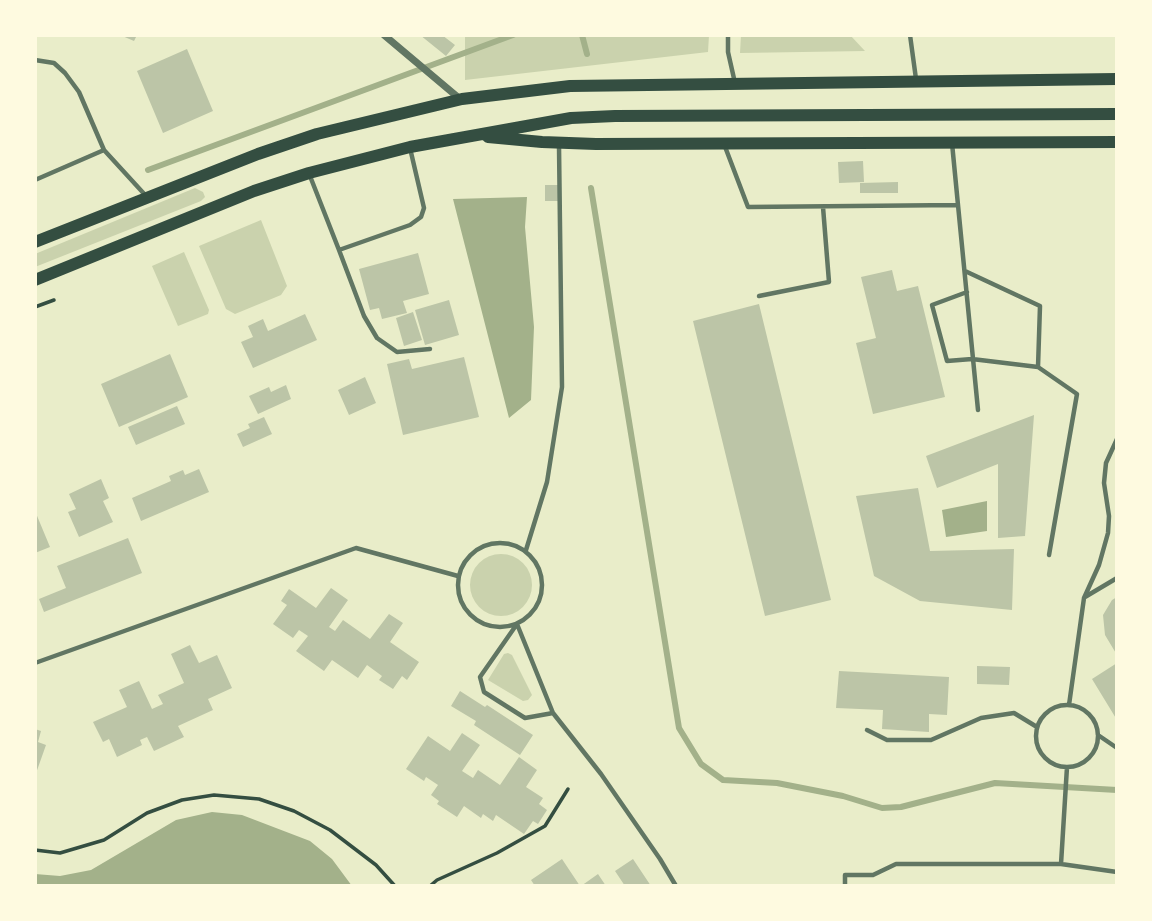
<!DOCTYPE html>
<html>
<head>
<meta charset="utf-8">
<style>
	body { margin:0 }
	#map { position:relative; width:1152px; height:921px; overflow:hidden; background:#e9edc9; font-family:Mulish,sans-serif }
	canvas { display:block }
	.frame { position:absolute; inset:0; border:37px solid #fefae0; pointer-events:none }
</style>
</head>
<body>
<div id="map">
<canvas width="1152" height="921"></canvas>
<div class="frame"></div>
</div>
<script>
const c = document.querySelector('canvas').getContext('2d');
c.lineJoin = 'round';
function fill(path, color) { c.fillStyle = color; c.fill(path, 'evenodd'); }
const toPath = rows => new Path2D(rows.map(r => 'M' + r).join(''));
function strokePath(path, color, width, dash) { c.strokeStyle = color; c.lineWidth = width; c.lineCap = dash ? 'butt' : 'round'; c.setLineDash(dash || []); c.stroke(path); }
fill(toPath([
	[465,35,709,35,708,52,465,80],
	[741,35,850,35,865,51,740,53],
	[195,188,203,192,205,197,201,201,35,267,35,254],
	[261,220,287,286,281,295,235,314,226,309,199,246],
	[184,252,209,310,208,314,178,326,152,266],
	'470 585a31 31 0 1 1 62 0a31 31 0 1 1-62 0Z',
	[508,653,512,655,532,695,528,700,523,701,488,680,504,654]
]), '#cad2ad');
fill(toPath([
	[527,197,525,227,534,327,531,400,509,418,453,199],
	[987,501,987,531,946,537,942,510],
	[212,812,242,815,310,841,332,859,352,886,35,886,35,874,60,876,91,870,176,820]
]), '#a3b18a');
strokePath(toPath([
	[582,35,587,54],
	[148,170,513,35],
	[591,188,679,728,701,764,723,780,777,783,843,796,882,808,901,807,995,783,1117,790]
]), '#a3b18a', 6);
fill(toPath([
	[120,35,137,35,134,41],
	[420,35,442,35,455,45,446,56],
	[187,49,213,111,163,133,137,71],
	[863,161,864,182,839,183,838,162],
	[898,182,898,193,860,193,860,183],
	[545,185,558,185,558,201,545,201],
	[418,253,429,294,403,301,407,313,382,319,379,308,370,310,359,269],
	[892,270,897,291,918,286,945,397,873,414,856,343,876,338,861,277],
	[449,300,459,335,425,345,415,310],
	[759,304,831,600,765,616,693,321],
	[413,312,422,340,404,346,396,318],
	[305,314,317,340,253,368,241,342,253,337,248,326,263,319,268,331],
	[170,354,188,397,119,427,101,384],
	[464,357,479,417,403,435,387,364,409,359,412,369],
	[365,377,376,403,349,415,338,390],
	[286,385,291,399,258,414,249,396,269,387,271,392],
	[177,406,185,424,136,445,128,427],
	[1034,415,1025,536,998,538,998,464,937,488,926,456],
	[264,417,272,434,243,447,237,434,250,428,248,424],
	[199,469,209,492,141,521,132,498,171,481,169,476,183,470,185,475],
	[101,479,109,498,103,501,113,522,79,537,68,512,76,509,69,494],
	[918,488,930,551,1014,549,1012,610,920,601,874,576,856,496],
	[35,511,50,547,35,553],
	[128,538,142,573,44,612,39,599,66,588,57,566],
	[331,588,348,600,329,627,335,631,343,620,370,639,389,614,403,623,390,642,419,662,407,680,402,676,393,689,379,680,382,676,367,665,358,678,332,660,324,671,296,651,308,636,299,630,293,638,273,624,287,605,281,601,289,589,316,608],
	[1117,597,1117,655,1105,635,1103,615,1112,600],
	[190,645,199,663,217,655,232,688,208,699,213,710,178,726,184,737,154,751,147,737,140,740,142,745,117,757,109,739,103,742,93,722,127,707,119,690,139,681,152,709,163,704,158,695,184,683,171,654],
	[1117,663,1117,720,1092,679],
	[977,666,1010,667,1009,685,977,684],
	[839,671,949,677,947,715,929,714,929,732,882,729,883,710,836,708],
	[460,691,485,707,487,705,533,735,520,755,474,725,476,721,451,706],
	[35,729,41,731,38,742,46,745,35,776],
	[462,733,480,745,462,771,473,778,478,770,500,785,519,757,537,770,526,787,543,798,539,804,547,810,538,824,533,821,524,834,496,815,493,821,483,814,481,818,464,806,457,817,437,804,439,801,431,795,438,785,426,777,424,781,406,769,428,736,450,751],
	[562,859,580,886,535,886,531,880],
	[633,859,651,886,625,886,615,871],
	[598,874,606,886,581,886]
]), '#bcc5a7');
strokePath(toPath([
	[35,307,54,300],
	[35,850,60,853,104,840,147,813,182,800,214,795,259,799,294,811,330,830,376,865,395,886],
	[430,886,437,880,497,853,545,826,568,789]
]), '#344e41', 3.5);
strokePath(toPath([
	[728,35,728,52,735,83],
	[910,35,916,79],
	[35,60,54,63,65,73,79,92,104,150,147,197],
	[724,144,748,207,958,205,952,143],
	[310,176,339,250,410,225,421,217,424,208,410,148],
	[35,180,104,150],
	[958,205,978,410],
	[339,250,364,316,377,338,397,352,430,349],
	[965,271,1040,306,1038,367,972,359,947,361,932,305,967,292],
	[759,296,829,282,823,207],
	[1038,367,1077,394,1049,555],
	'458 585a42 42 0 1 1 84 0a42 42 0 1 1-84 0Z',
	[526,550,547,482,562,387,559,146],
	[1085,597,1117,578],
	[517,624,553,713,601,774,660,859,676,886],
	[517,624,480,677,484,692,525,718,553,713],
	[35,663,356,548,458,576],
	[1069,705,1084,598,1099,565,1108,533,1109,516,1104,483,1106,463,1117,439],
	'1036 736a31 31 0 1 1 62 0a31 31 0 1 1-62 0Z',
	[867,730,887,740,931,740,981,718,1014,713,1037,727],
	[1098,735,1117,748],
	[1061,864,1067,767],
	[845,886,845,875,873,875,896,864,1061,864,1117,872]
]), '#617663', 4.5);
strokePath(toPath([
	[384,35,460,99]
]), '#617663', 7);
strokePath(toPath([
	[488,137,542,142,596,144,1117,142],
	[35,242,258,154,317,134,462,99,570,86,1117,79],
	[35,280,254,191,309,173,410,147,571,118,615,116,1117,114]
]), '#344e41', 12);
</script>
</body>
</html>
